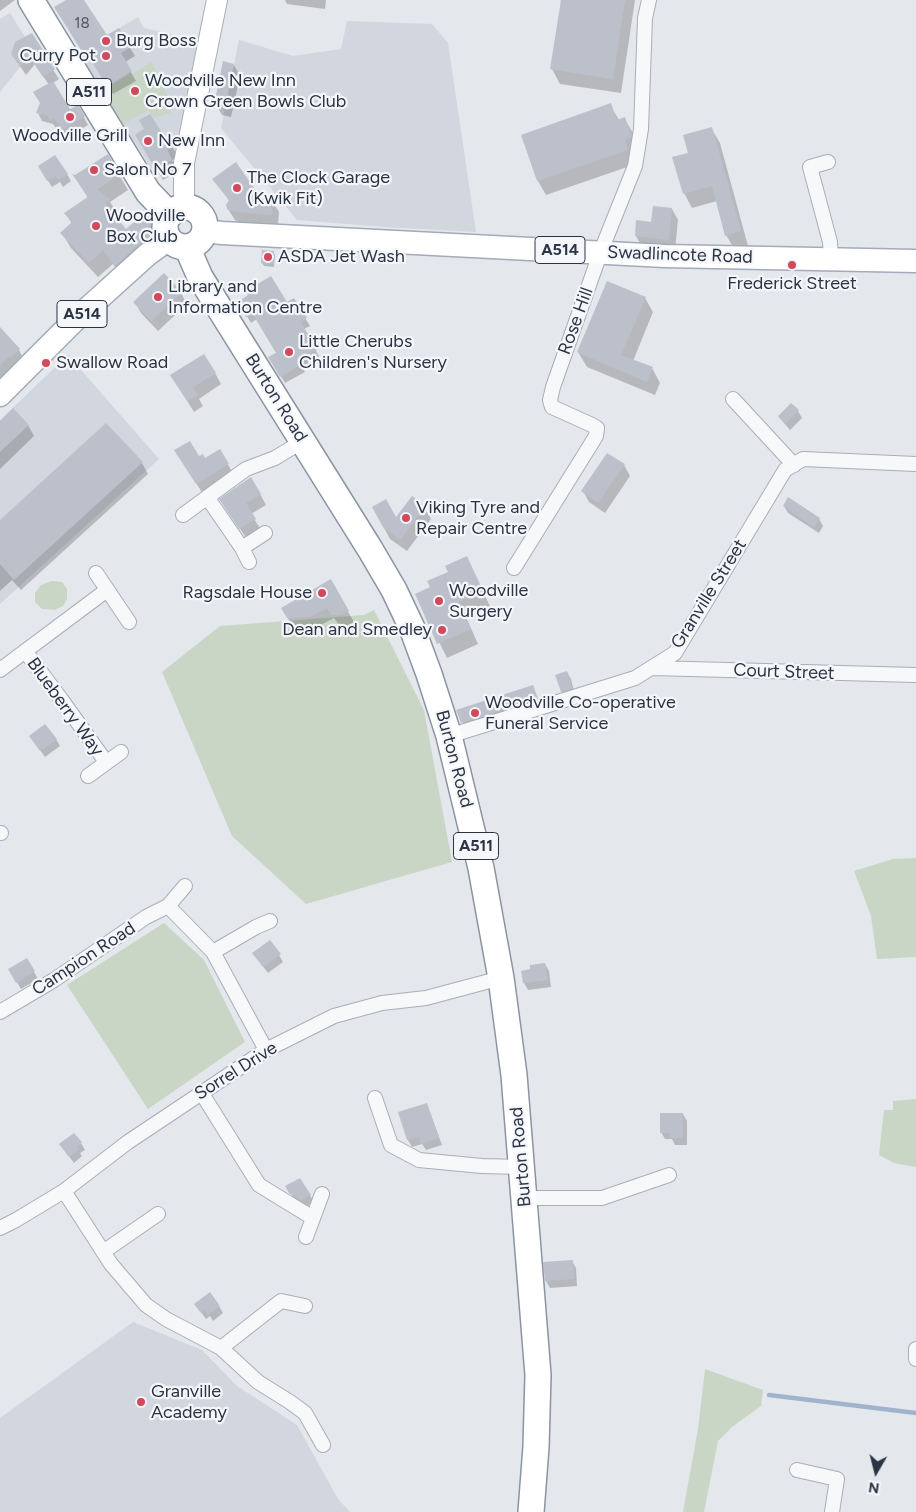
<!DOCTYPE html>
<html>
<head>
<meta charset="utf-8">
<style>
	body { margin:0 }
	#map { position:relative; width:916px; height:1512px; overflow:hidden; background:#e4e7ec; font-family:Figtree,sans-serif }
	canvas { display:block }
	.north { position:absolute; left:851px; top:1447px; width:50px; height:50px; -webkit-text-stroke:4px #f4f6f9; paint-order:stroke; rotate:188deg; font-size:14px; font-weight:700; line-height:20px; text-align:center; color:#2b3445 }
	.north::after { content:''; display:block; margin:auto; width:18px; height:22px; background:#2b3445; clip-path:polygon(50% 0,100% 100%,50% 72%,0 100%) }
</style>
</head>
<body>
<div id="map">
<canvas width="916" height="1512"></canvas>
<div class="north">N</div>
</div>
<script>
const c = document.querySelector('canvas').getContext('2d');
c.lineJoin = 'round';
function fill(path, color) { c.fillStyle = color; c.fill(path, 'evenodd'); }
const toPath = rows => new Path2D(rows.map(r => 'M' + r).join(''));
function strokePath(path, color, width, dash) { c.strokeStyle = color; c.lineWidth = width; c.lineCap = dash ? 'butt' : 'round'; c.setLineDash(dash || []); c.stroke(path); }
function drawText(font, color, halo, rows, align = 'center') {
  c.font = font + ' Figtree,sans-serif'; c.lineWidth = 4.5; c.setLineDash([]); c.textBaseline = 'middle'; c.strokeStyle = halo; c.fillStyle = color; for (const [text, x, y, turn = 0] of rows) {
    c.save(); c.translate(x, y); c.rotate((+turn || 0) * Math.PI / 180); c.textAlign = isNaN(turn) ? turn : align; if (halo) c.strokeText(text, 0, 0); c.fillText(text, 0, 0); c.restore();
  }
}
fill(toPath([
	[10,13,25,37,15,42,11,54,20,67,0,92,0,19],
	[138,17,144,28,200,41,176,162,155,174,103,93,79,52],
	[347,21,432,24,448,43,476,232,384,227,297,220,221,128,239,40,293,56,341,49],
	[68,355,159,459,0,604,0,420],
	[133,1322,202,1350,237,1386,297,1425,338,1499,350,1512,0,1512,0,1418]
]), '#d2d6de');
fill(toPath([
	[152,62,172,105,170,113,154,118,148,110,123,124,104,93,105,89],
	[52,581,62,582,67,589,67,599,63,606,55,610,42,609,35,602,35,593,41,585],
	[374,610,424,710,452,862,306,904,232,836,162,672,220,626,364,615],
	[916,858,916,957,877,959,871,916,854,871,893,859],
	[164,923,204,960,245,1042,148,1109,67,985],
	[916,1099,916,1167,915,1167,894,1163,879,1155,884,1110,893,1110,893,1101],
	[705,1369,763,1390,761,1406,732,1427,718,1441,704,1512,683,1512,698,1429]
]), '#c9d6c5');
fill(toPath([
	[0,0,15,0,0,11],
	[69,0,83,0,106,37,119,30,135,56,125,62,136,81,113,94,90,56,87,57,61,16],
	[285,0,326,0,325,9,287,4],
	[562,0,635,0,621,93,560,84,552,69],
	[31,35,59,79,53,83,70,111,78,106,88,125,67,137,60,126,56,128,53,124,42,121,38,113,49,85,35,64,26,75,18,63],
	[234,65,240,76,231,117,222,115,216,105],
	[610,105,619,120,624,118,633,133,639,151,636,164,546,195,538,181,522,136],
	[711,128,720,143,748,246,735,250,726,235,717,201,692,208,684,193,689,154],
	[146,129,163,138,167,138,178,157,172,160,178,171,163,180,136,135],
	[107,155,128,190,110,202,118,214,115,217,126,231,145,214,162,242,124,280,113,264,98,277,71,248,62,233,72,224,66,214,88,198,75,177],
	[43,173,67,174,71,181,63,187,60,182,52,187],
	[214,179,260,199,272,201,279,212,278,225,238,222,235,220,228,209,230,202],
	[672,209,678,220,675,250,642,247,636,236],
	[273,252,275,255,274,267,264,266,262,263],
	[164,275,181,293,187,304,158,331,141,313,135,302],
	[645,298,653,312,633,361,652,368,660,383,655,395,587,367,578,352],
	[294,300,310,326,304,329,320,358,303,368,305,372,285,383,270,358,278,353,257,319,251,323,239,303,287,304],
	[0,328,19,350,24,360,0,380],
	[215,373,221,384,199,399,203,406,194,412,178,386],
	[791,405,798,411,802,418,790,430,779,417],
	[0,422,28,425,34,436,0,469],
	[106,424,142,463,148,474,21,590,12,580,0,591,0,522],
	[220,451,234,475,203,494,182,461,205,460],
	[624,465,630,476,605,513,589,502,583,491],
	[260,494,266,505,251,514,261,530,247,539,227,510],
	[784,506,819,519,823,526,819,533,788,513],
	[424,507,431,519,407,551,390,539,383,526],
	[466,558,490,606,466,617,478,644,447,658,416,595,432,588],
	[330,581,354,622,347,626,339,625,334,618,317,627,294,629,282,608],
	[567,672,571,679,575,695,566,698,562,692],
	[532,686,540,706,466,730,462,723],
	[56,739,60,746,45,757,35,743],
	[279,955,283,962,268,973,258,960],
	[27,959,38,979,21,989,10,970],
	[545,964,549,971,551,987,528,990,524,983,523,972],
	[426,1105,430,1112,442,1145,426,1150,422,1144,412,1147,408,1140,399,1113],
	[683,1114,687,1121,687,1145,675,1145,672,1139,665,1139,661,1132],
	[81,1143,85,1150,80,1153,82,1156,74,1163,65,1151],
	[300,1179,314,1202,306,1207,295,1200,287,1187],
	[572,1261,576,1268,577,1286,550,1288,546,1281,545,1263],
	[195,1304,219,1306,223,1313,213,1321,210,1316,206,1319]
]), '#0003');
strokePath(toPath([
	[769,1395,916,1413]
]), '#9fb4cc', 4.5);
fill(toPath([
	[66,0,84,0,107,35,119,28,131,47,121,53,132,71,107,87,84,48,81,50,54,7],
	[561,0,625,0,613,79,550,69],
	[32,33,55,69,43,77,29,56,20,67,11,54,15,42],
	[223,61,234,64,225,107,214,105],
	[53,81,70,109,78,105,85,116,62,130,54,118,50,121,47,115,36,113,40,103,33,92],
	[611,103,617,120,625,117,631,135,631,137,625,140,628,150,537,181,521,135],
	[150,114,164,136,167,136,173,146,167,149,172,160,156,170,135,135,144,129,139,120],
	[712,127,741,231,725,236,712,186,683,194,672,157,688,153,683,135],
	[108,154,120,174,97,190,110,199,105,203,126,229,146,212,154,226,153,232,115,266,103,250,89,263,60,233,72,222,64,213,88,197,72,174,75,175],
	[55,155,68,174,58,180,55,176,47,181,38,166],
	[236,162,261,198,273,200,272,215,231,211,227,209,226,205,229,200,212,179],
	[653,206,672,208,669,240,635,236,636,220,651,222],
	[262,250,274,251,273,264,261,263],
	[164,273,182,292,151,321,133,302],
	[271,276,287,302,294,298,307,318,301,322,317,350,300,360,302,364,280,377,268,357,276,353,252,313,246,317,237,303,248,295,246,291],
	[607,281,646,297,621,355,653,367,647,382,577,352],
	[0,327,20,349,10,358,9,356,0,365],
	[204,354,216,373,193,387,198,395,187,401,170,375],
	[791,403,799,410,785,424,778,416],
	[13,408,29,425,0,452,0,421],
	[106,423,143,462,14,580,0,564,0,520],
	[190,441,199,456,203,454,205,458,220,449,229,464,196,484,174,450],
	[607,453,625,464,598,503,581,491],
	[251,477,261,494,246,503,256,519,239,529,219,499],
	[412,496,425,506,400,540,383,527,372,507,386,499,396,517],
	[788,497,820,518,814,527,783,506],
	[467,556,483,591,459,602,471,629,437,644,415,594,430,587,427,581,448,572,445,566],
	[331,579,349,611,341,615,331,615,327,608,310,617,287,618,281,608],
	[567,671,572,688,561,692,555,675],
	[533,685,538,699,461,723,456,710],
	[45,724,57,739,40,751,29,736],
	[270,940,281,954,263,967,252,953],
	[27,958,35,971,16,983,8,969],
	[545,963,548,980,523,983,521,971,530,969,530,965],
	[427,1103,439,1138,421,1144,419,1137,407,1140,398,1112],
	[660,1113,683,1113,683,1138,670,1138,670,1133,660,1133],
	[74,1133,82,1142,77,1146,79,1149,69,1157,59,1144],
	[300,1178,311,1195,301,1200,289,1193,285,1186],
	[573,1260,574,1279,545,1281,543,1262],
	[210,1292,220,1306,208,1315,205,1310,201,1313,194,1304]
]), '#bbc0ca');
const street = toPath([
	[828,162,810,167,830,242,831,259],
	[733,399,794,465],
	[207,497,242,548,249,562],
	[183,515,246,469,275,458,303,441],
	[242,548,265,533],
	[514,568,596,436,597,428,592,425,552,407,550,400,553,387,601,251,635,166,641,129,645,18,649,0],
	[96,573,129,622],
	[25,651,61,699,106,762],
	[652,668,916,675],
	[0,670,107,590],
	[449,736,635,678,675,653,785,470,803,459,916,464],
	[88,776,121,752],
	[0,833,1,833],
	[168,906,213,952,266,1050],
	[213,952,256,927,270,921],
	[0,1012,54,980,146,917,168,906,185,886],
	[201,1092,259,1185,313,1218],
	[375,1098,391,1145,419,1160,482,1166,522,1167],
	[64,1191,111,1264,146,1305,166,1319,221,1348,258,1382,290,1402,305,1413,323,1445],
	[525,1198,602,1198,669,1175],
	[0,1228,16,1220,64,1191,128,1142,266,1050,334,1016,382,1003,426,998,501,978],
	[306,1237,322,1194],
	[103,1252,158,1214],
	[221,1348,281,1301,305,1306],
	[916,1349,916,1359],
	[797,1470,837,1479,832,1512]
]);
const secondary = toPath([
	[184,208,184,163,217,0]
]);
const primary = toPath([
	[204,231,222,233,665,256,916,261],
	[0,395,76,319,148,254,169,239]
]);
const highway = toPath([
	[31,0,148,192,170,215],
	'165 227a20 20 0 1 1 40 0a20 20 0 1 1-40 0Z',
	[187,247,200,277,370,549,394,590,412,628,429,674,449,736,481,868,501,978,514,1075,538,1375,536,1447,531,1512]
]);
strokePath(street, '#a9aeb7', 16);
strokePath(secondary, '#a9aeb7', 22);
strokePath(primary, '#a3abb8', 25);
strokePath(highway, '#8b94a3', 28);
strokePath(street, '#f7f8fa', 14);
strokePath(secondary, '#fff', 20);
strokePath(primary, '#fff', 22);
strokePath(highway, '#fff', 25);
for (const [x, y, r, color] of [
	[106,41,5,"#d1495b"],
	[106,56,5,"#d1495b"],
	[135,91,5,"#d1495b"],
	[70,117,5,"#d1495b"],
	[148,141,5,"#d1495b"],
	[94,170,5,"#d1495b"],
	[237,188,5,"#d1495b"],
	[96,226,5,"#d1495b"],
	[268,257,5,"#d1495b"],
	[792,265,5,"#d1495b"],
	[158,297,5,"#d1495b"],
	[289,352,5,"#d1495b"],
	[46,363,5,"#d1495b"],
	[406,518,5,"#d1495b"],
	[322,593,5,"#d1495b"],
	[439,601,5,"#d1495b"],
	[442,630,5,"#d1495b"],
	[475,713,5,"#d1495b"],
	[141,1402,5,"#d1495b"]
]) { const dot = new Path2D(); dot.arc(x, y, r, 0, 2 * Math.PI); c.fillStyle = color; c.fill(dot); strokePath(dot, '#f4f6f9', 2); }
drawText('15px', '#4f5766', null, [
	["18",82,24]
]);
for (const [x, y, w] of [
	[89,92,45],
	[560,250,50],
	[82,314,50],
	[476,846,45]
]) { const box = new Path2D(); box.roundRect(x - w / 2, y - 13.5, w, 27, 4); c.fillStyle = '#f4f6f9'; c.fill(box); strokePath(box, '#2b3445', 1); }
drawText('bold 16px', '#2b3445', null, [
	["A511",89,92],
	["A514",560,250],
	["A514",82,314],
	["A511",476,846]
]);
drawText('18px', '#2b3445', '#f4f6f9', [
	["Burg Boss",116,41],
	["Curry Pot",96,56,"right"],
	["Woodville New Inn",145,81],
	["Crown Green Bowls Club",145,102],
	["Woodville Grill",70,136,"center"],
	["New Inn",158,141],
	["Salon No 7",104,170],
	["The Clock Garage",247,178],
	["(Kwik Fit)",247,199],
	["Woodville",106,216],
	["Box Club",106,237],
	["ASDA Jet Wash",278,257],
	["Frederick Street",792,284,"center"],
	["Library and",168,287],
	["Information Centre",168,308],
	["Little Cherubs",299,342],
	["Children's Nursery",299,363],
	["Swallow Road",56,363],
	["Viking Tyre and",416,508],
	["Repair Centre",416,529],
	["Woodville",449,591],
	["Surgery",449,612],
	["Ragsdale House",312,593,"right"],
	["Dean and Smedley",432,630,"right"],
	["Woodville Co-operative",485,703],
	["Funeral Service",485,724],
	["Granville",151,1392],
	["Academy",151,1413]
], 'left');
drawText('18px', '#2b3445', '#f4f6f9', [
	["Swadlincote Road",680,255,2],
	["Rose Hill",576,321,-70],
	["Burton Road",276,398,58],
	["Granville Street",709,594,-58],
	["Court Street",784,672,2],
	["Blueberry Way",65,707,54],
	["Burton Road",454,759,75],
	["Campion Road",84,959,-33],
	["Sorrel Drive",236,1071,-32],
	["Burton Road",521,1157,-95]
]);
</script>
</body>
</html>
